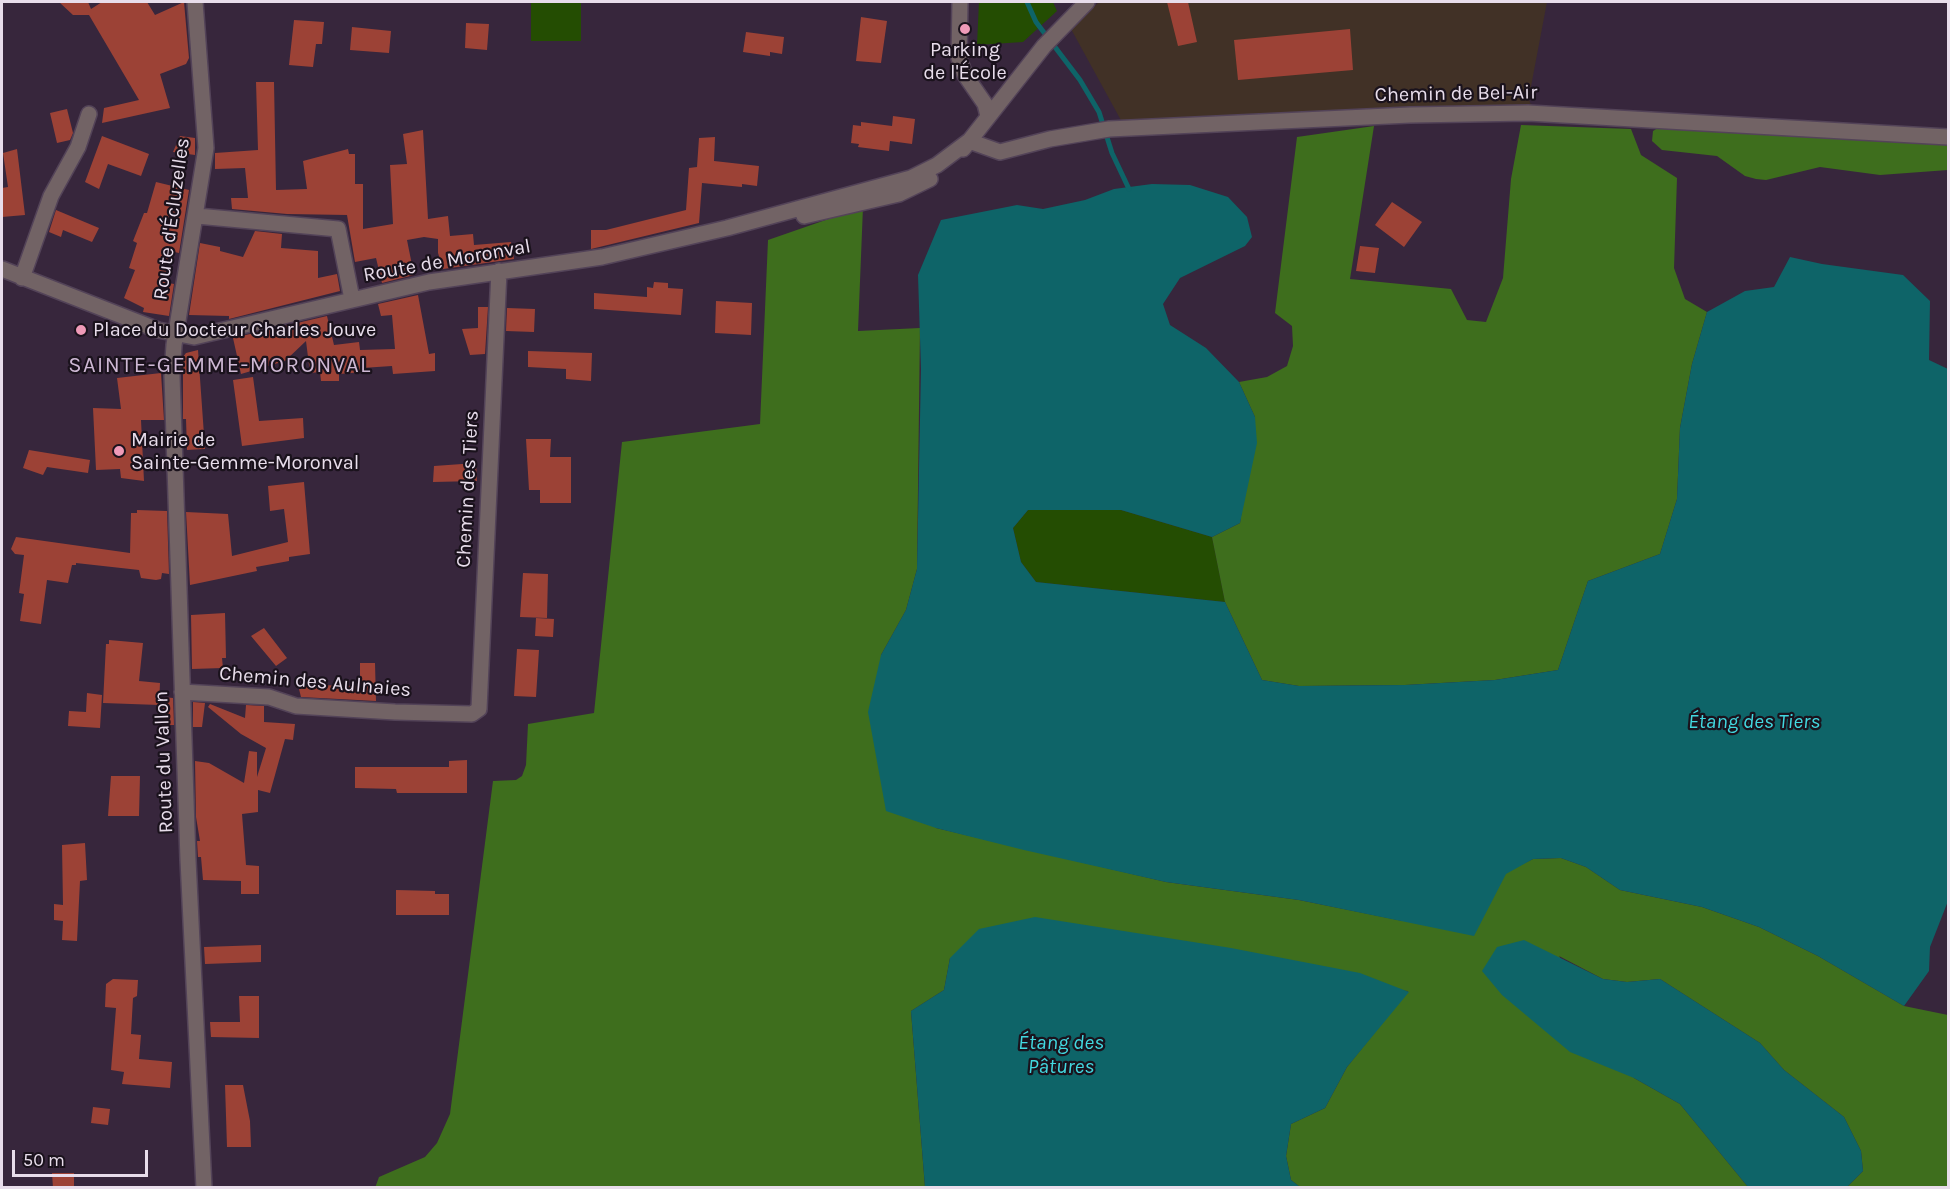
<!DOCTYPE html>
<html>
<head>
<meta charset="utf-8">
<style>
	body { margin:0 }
	#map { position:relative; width:1950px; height:1189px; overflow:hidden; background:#37263c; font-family:Karla,sans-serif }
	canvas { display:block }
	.frame { position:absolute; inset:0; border:3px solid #e8ddeb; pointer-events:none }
	.scale { position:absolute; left:12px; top:1150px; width:136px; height:27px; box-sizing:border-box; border:3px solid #e8ddeb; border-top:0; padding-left:8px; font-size:18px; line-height:21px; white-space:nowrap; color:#e8ddeb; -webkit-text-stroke:4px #1a121c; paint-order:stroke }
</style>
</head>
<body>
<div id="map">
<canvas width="1950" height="1189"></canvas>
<div class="frame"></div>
<div class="scale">50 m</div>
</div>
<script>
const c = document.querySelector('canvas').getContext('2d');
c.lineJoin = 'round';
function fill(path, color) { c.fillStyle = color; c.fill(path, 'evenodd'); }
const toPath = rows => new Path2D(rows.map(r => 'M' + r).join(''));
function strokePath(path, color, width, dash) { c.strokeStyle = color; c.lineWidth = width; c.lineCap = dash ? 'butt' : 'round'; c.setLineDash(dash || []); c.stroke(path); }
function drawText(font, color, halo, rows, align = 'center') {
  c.font = font + ' Karla,sans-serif'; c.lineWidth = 4.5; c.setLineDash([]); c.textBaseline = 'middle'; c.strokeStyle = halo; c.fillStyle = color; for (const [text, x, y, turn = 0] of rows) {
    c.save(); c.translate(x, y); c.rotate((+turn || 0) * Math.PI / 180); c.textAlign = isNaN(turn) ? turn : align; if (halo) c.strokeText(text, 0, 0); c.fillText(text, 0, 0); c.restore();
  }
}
fill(toPath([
	[1099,2,1547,2,1529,97,1530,103,1535,107,1312,112,1123,124,1071,29]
]), '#413126');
fill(toPath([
	[531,2,581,2,581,41,531,41],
	[979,2,1053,2,1057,11,1023,42,977,45],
	[1028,510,1121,510,1212,537,1225,602,1036,582,1021,562,1013,528]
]), '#244d02');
fill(toPath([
	[1521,125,1631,129,1641,155,1677,178,1674,268,1685,299,1707,312,1692,364,1680,428,1677,499,1660,554,1588,581,1558,670,1495,680,1405,685,1299,686,1262,680,1225,602,1212,537,1240,523,1255,417,1239,382,1267,377,1287,366,1293,346,1292,326,1275,313,1297,137,1374,126,1350,279,1451,289,1467,320,1486,322,1503,278,1511,179],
	[1658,128,1948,143,1948,170,1880,175,1820,167,1766,180,1756,179,1745,176,1717,156,1662,150,1652,141,1653,131],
	[863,207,858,331,920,328,917,569,906,610,881,655,936,828,1166,882,1299,900,1403,921,1533,859,1561,858,1586,867,1620,890,1702,907,1759,927,1818,956,1904,1006,1948,1015,1948,1187,1847,1187,1863,1171,1861,1151,1844,1117,1784,1070,1760,1043,1660,979,1627,982,1603,979,1559,956,1634,1078,1680,1104,1748,1187,1300,1187,1291,1180,1286,1156,1291,1124,1325,1108,1347,1067,1408,991,950,958,944,990,911,1011,925,1187,375,1188,379,1177,425,1157,437,1143,450,1114,493,781,516,780,522,776,526,765,528,724,594,713,622,442,760,424,768,240]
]), '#3e6e1d');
fill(toPath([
	[1152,184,1190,185,1228,197,1247,217,1252,237,1245,246,1180,278,1163,304,1170,325,1206,348,1239,382,1255,417,1257,443,1240,523,1212,537,1121,510,1028,510,1013,528,1021,562,1036,582,1225,602,1262,680,1299,686,1405,685,1495,680,1558,670,1588,581,1660,554,1677,499,1680,428,1692,364,1707,312,1745,291,1774,287,1790,257,1822,264,1903,275,1930,301,1929,360,1948,369,1948,901,1930,947,1929,971,1904,1006,1818,956,1759,927,1702,907,1620,890,1586,867,1561,858,1533,859,1506,874,1474,936,1299,900,1166,882,1024,850,936,828,886,811,868,712,881,655,906,610,917,569,921,369,918,275,941,220,1017,205,1043,209,1085,200,1114,189],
	[1035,917,1231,948,1360,973,1409,992,1347,1067,1325,1108,1291,1124,1286,1156,1291,1180,1300,1187,925,1187,911,1011,944,990,950,958,979,929],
	[1524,940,1603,979,1627,982,1660,979,1760,1043,1784,1070,1844,1117,1861,1151,1863,1171,1847,1187,1748,1187,1680,1104,1634,1078,1570,1052,1502,995,1482,971,1497,947]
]), '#0e6468');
strokePath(toPath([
	[1027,2,1036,22,1080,80,1099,112,1112,153,1129,189]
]), '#0e6468', 5);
fill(toPath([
	[59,2,88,2,91,9,102,2,147,2,155,15,184,2,189,58,186,64,160,74,170,108,102,123,104,108,139,100,89,15,73,15],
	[1167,2,1188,2,1197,42,1178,46],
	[861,17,887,21,881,63,856,61],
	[294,20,324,22,322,44,316,44,313,67,289,65],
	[466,23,489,24,487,50,465,48],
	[352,27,391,31,389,53,350,50],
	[1350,29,1353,70,1238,80,1234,40],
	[746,32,784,37,782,54,770,52,770,56,743,52],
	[256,82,274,82,276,190,307,189,303,161,348,149,349,154,355,154,355,184,363,184,363,229,393,224,390,165,407,164,403,134,423,130,428,219,448,216,450,236,473,234,474,245,511,242,514,259,443,269,438,253,438,239,424,237,407,240,414,275,382,283,376,258,355,262,347,215,287,214,232,209,231,198,248,198,245,168,215,169,215,153,258,150],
	[67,109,73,133,70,140,57,143,50,113],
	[893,116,915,119,912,144,890,141,889,151,858,147,859,144,851,143,853,125,861,126,861,122,892,126],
	[102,136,149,154,141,176,108,164,99,189,85,182],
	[180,136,195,138,195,155,173,152],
	[715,137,714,161,759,166,757,186,742,184,742,187,702,183,699,223,591,249,591,230,606,230,686,210,689,168,697,167,699,138],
	[17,149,25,215,2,217,2,188,8,187,3,153],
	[156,182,189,190,179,253,170,251,164,282,174,284,169,316,143,312,144,308,124,298,135,270,129,268,137,243,133,241,144,213,147,213],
	[1392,202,1422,222,1404,247,1375,225],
	[56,210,99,228,92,242,63,230,61,237,49,232],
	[255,231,282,234,281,248,318,251,318,278,337,274,340,291,229,319,229,316,189,315,200,243,220,247,220,251,243,257],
	[1360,246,1379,248,1375,273,1356,271],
	[654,282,668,283,668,288,683,289,681,315,594,309,594,293,647,297,647,287,653,288],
	[418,295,429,354,435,353,435,371,393,374,392,366,362,368,363,372,339,374,339,381,321,381,320,372,310,373,306,341,285,361,241,374,233,338,327,316,334,345,359,342,360,350,395,349,392,315,381,316,378,304],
	[716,301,752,303,751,335,715,333],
	[478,307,488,307,485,354,470,355,462,329,478,328],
	[507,308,535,309,534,332,506,331],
	[198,350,205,449,187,450,186,419,183,419,183,357,186,353],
	[528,351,592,353,591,381,566,379,566,369,528,367],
	[161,373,164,420,141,420,144,481,121,478,120,469,96,470,93,408,121,409,117,378],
	[253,377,259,421,303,418,304,438,242,446,233,380],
	[526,439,551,439,550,457,571,457,571,503,540,503,540,490,529,490],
	[29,450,90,460,88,473,47,467,43,475,23,468],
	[476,463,477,481,433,482,434,466],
	[304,482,310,554,289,557,289,561,256,567,257,571,190,585,186,512,228,514,232,556,288,542,284,509,270,511,268,486],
	[137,510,167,511,169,574,162,573,161,579,156,580,141,578,139,570,76,563,76,565,72,565,68,583,47,580,41,624,20,621,24,594,19,593,24,555,15,554,11,549,16,537,130,553,131,513,137,513],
	[523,573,548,574,547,618,520,617],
	[225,613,226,658,222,658,223,668,192,669,191,615],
	[536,618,554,619,553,637,535,636],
	[264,628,287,658,276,666,251,636],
	[109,640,143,643,139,681,160,683,159,705,103,703,106,644,109,644],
	[517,649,539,650,536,697,514,696],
	[360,663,375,663,376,701,301,697,299,689,314,685,360,686],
	[87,693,102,695,100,728,68,726,69,711,86,712],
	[163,697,173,698,174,725,164,725],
	[193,702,205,703,202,727,193,727],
	[210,704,245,718,246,705,264,706,264,722,295,724,293,740,285,739,270,793,258,790,258,812,242,814,246,865,259,866,259,894,241,894,241,881,203,880,201,857,198,857,197,841,200,841,196,817,195,761,209,763,244,783,249,751,257,752,257,777,266,748,241,734,208,707],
	[467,760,467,793,397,793,396,789,355,788,355,767,449,767,449,761],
	[111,776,140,776,139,816,108,816],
	[85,843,87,880,80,881,77,941,62,940,63,921,54,920,54,904,63,905,62,845],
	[396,890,435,891,435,894,449,894,449,915,396,915],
	[261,945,261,962,205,964,204,947],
	[113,979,138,980,137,996,133,998,131,1034,141,1035,139,1059,172,1062,170,1088,122,1084,124,1072,111,1070,116,1008,105,1007,106,984],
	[239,996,259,996,259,1038,211,1037,210,1022,240,1022],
	[225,1085,243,1085,250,1121,251,1147,227,1147],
	[93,1107,110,1109,108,1125,91,1123],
	[52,1173,74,1173,74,1188,53,1188]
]), '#9c4236');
const minor = toPath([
	[195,2,206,148,174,345,172,376,188,860,204,1188],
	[960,2,959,58,965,75,985,104,988,116],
	[969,141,1000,152,1050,139,1109,129,1410,115,1528,113,1948,137],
	[963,149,1044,46,1087,2],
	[197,216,338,229,352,299],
	[804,216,899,194,930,179],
	[2,269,158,330,194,337,429,282,602,257,727,228,911,178,937,165,969,141],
	[22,278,51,196,78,147,89,114],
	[182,692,269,697,296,706,395,712,472,714,479,709,499,271]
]);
strokePath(minor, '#534358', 18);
strokePath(minor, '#726365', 15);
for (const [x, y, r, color] of [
	[965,29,6,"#ef9ab8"],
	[81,330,6,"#ef9ab8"],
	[119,451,6,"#ef9ab8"]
]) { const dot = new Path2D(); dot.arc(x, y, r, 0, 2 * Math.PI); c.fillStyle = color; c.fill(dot); strokePath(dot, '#1a121c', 2); }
drawText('20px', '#e8ddeb', '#1a121c', [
	["Parking",965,50,"center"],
	["de l'École",965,73,"center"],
	["Place du Docteur Charles Jouve",93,330],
	["Mairie de",131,440],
	["Sainte-Gemme-Moronval",131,463]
], 'left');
drawText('20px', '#e8ddeb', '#1a121c', [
	["Chemin de Bel-Air",1456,94,-1],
	["Route d'Écluzelles",172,219,-82],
	["Route de Moronval",447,261,-10],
	["Chemin des Tiers",468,489,-87],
	["Chemin des Aulnaies",315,682,5],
	["Route du Vallon",164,762,-92]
]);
drawText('italic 21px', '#42d8e0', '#1a121c', [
	["Étang des Tiers",1754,722],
	["Étang des",1061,1043],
	["Pâtures",1061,1067]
]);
c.letterSpacing = '1.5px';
drawText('22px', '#ceb8d4', '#1a121c', [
	["SAINTE-GEMME-MORONVAL",220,366]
]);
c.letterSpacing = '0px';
</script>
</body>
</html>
